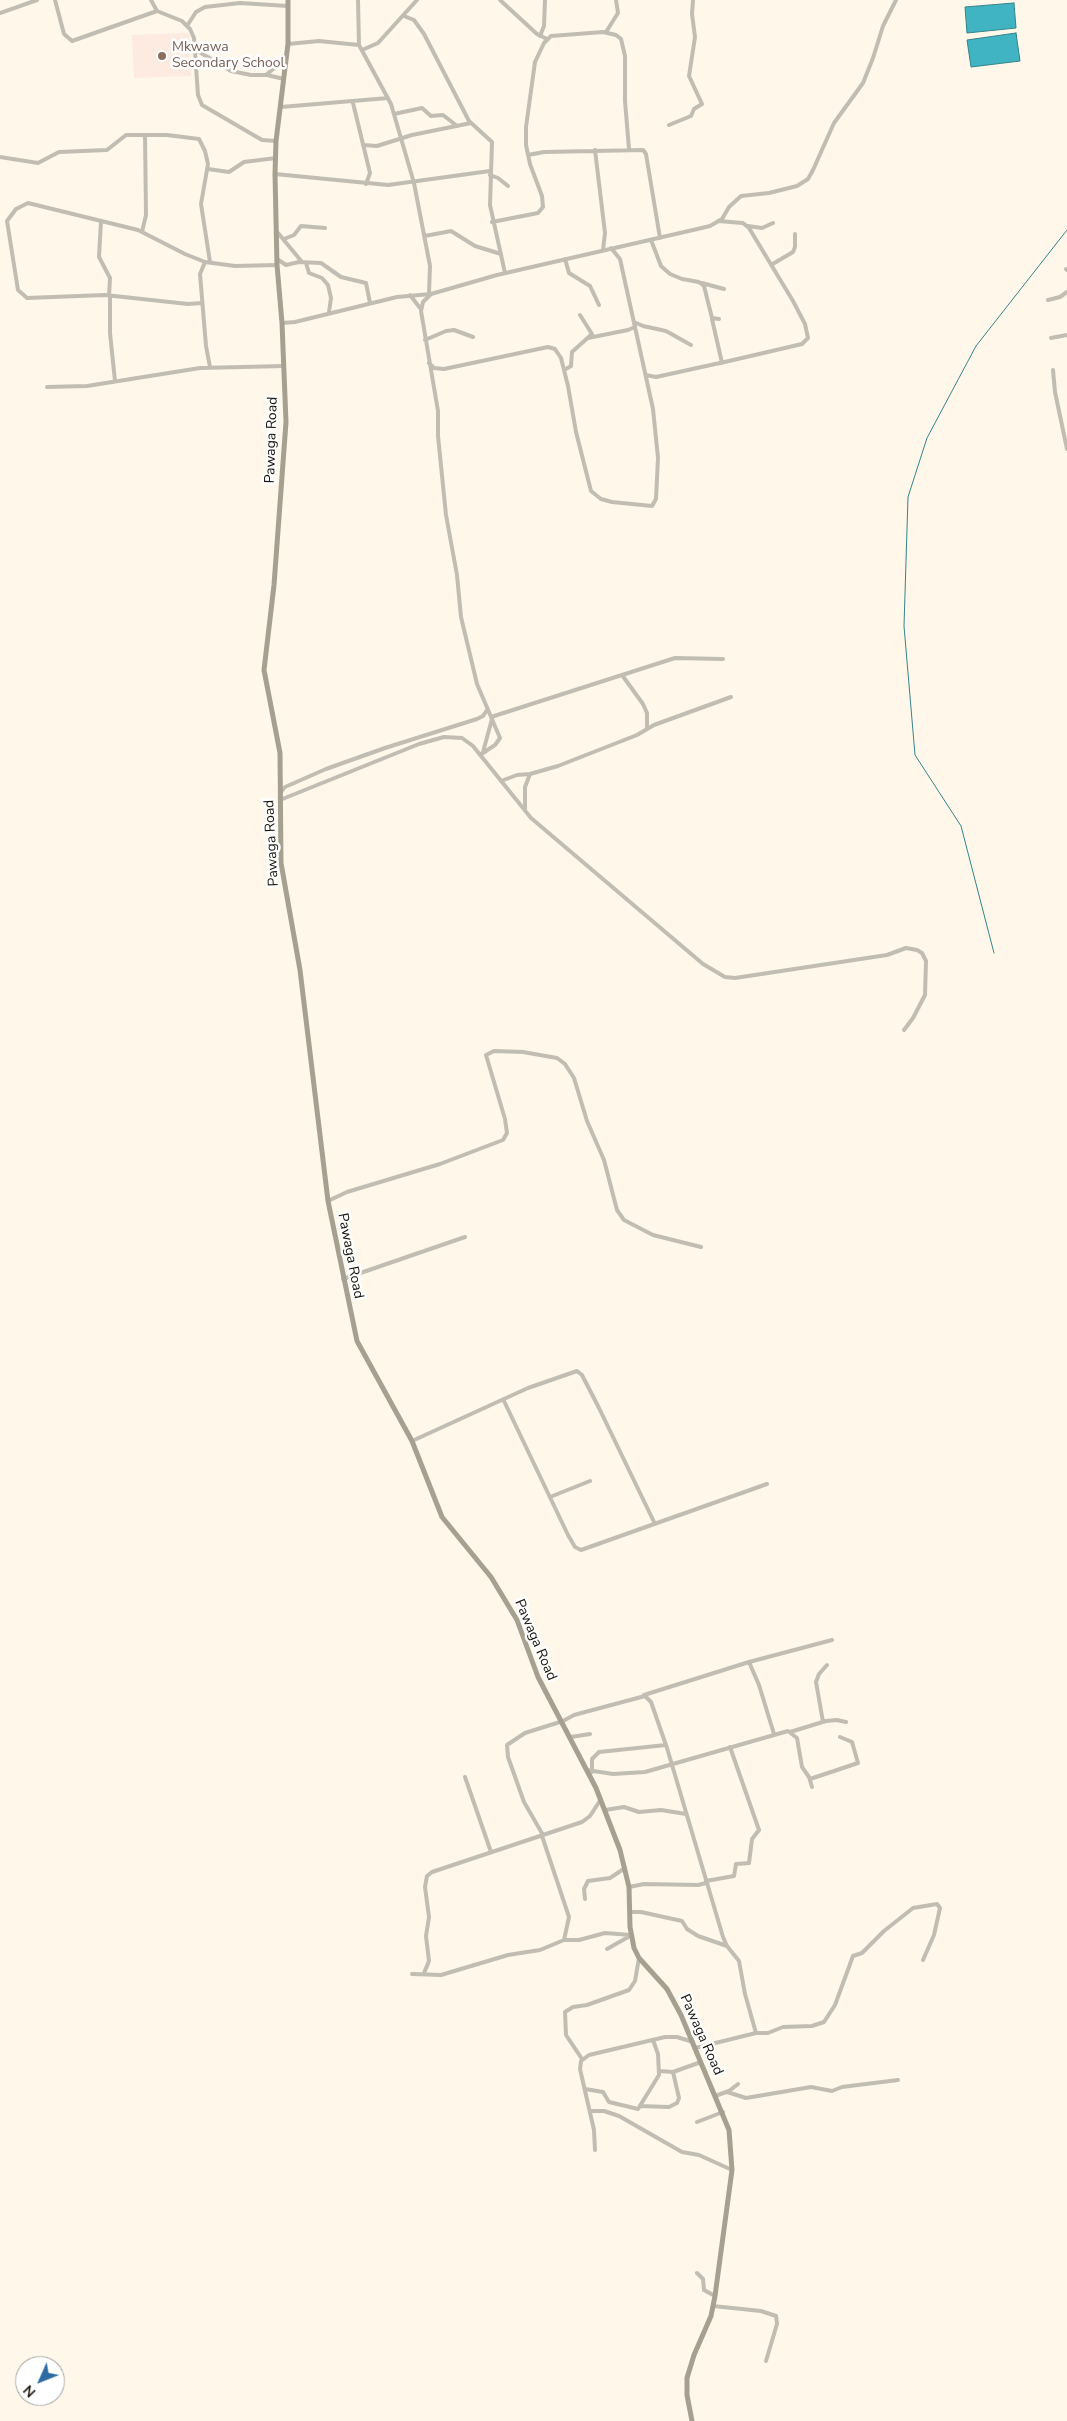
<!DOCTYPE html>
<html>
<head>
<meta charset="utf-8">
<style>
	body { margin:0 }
	#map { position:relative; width:1067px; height:2421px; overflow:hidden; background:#fef7ea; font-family:"Nunito Sans",sans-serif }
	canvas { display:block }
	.north { position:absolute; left:15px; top:2356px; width:50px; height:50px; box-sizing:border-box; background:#fff; border:1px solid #a2a19d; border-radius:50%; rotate:226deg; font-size:14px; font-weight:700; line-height:20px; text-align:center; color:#17130b }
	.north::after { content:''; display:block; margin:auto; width:18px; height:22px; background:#2d6ca3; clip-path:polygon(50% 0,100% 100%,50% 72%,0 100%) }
</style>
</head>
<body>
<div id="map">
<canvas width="1067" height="2421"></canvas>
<div class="north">N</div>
</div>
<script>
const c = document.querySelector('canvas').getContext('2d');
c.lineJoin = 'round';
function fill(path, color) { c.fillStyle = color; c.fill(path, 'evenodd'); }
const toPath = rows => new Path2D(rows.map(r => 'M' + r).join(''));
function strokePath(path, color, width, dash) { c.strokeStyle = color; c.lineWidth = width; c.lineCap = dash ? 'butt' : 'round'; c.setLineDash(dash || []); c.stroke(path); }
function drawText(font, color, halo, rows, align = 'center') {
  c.font = font + ' "Nunito Sans",sans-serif'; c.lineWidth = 5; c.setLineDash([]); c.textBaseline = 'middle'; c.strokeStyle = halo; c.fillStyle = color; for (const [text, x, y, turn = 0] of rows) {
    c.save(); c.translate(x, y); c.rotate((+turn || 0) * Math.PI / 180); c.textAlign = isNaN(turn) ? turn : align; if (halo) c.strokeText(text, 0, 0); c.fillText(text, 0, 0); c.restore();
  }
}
fill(toPath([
	[189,33,191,76,134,78,132,35]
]), '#fdeae1');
const water = toPath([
	[1014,3,1016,28,967,33,965,7,1014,3],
	[1016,33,1020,61,971,67,967,40,1016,33]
]);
fill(water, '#40b4c2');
strokePath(water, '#34848b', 1);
strokePath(toPath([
	[994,953,961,826,915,755,904,626,908,497,927,438,976,346,1067,230]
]), '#34848b', 1);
strokePath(toPath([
	[55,0,64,34,72,41,157,11,182,21,190,29,194,38,198,95,202,105,262,140,276,141],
	[151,0,157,11],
	[358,0,359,45,391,104,414,183,430,266,429,293],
	[500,0,537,34,547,39],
	[0,13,37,0],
	[404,16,414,20,424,34,469,121,492,142,490,205,505,273],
	[187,26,196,12,205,7,240,3,288,6],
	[606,32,618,13,616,0],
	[540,36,544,26,545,0],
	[288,44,319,41,359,45],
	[196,50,231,71,251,75,266,75,286,58],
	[362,50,378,43,417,0],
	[267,75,284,79],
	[353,103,370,173,366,184],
	[281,107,388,98],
	[394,114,422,108,431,116,443,115,457,126],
	[669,125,691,116,694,109,702,104,689,76,695,37,692,14,693,0],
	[363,145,377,146,412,135,471,123],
	[595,150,605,233,603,250],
	[528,155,544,152,643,150,646,154,660,238],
	[0,157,38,163,59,152,107,150,126,135,167,135,199,139,205,151,208,164,201,204,210,262],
	[208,169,229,172,244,162,276,158],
	[275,174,388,185,490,171],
	[490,175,498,178,508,186],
	[101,221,99,257,110,278,109,296],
	[492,222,538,213,543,207,542,196,530,164,526,145,526,127,535,62,544,43,551,36,603,32,616,35,621,39,625,56,625,101,629,149],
	[748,226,762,228,773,223],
	[142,232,146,215,145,135],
	[278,233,302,262],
	[425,236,451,231,475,246,501,254],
	[284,239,294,235,301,226,325,228],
	[651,240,661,266,670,274,682,279,699,282,704,286,712,318,719,319],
	[277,259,286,265,299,262,321,263,341,277,366,283,370,303],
	[565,259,569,273,590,286,599,305],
	[205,262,200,274,206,346,210,367],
	[306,263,309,273,322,278,328,285,331,298,329,312],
	[771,265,793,252,795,247,795,234],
	[1066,269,1067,270],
	[702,283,724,289],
	[431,294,423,302,421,311,438,411,438,436,446,515,457,575,461,617,477,684,500,738,495,745,480,755],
	[410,295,420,308],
	[110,296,110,333,115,381],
	[1048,300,1060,297,1067,292],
	[202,303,188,304,105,295,27,298,18,290,7,221,16,209,28,203,138,230,185,254,205,262,235,266,277,265],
	[712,319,722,363],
	[634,322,643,326,666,331,691,345],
	[282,323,295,322,397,297,431,294,497,275,693,230,710,226,722,219,729,207,741,196,769,193,797,186,808,179,813,170,834,123,863,83,873,58,883,26,896,0],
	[588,338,628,330,635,327],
	[1051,338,1067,335],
	[425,340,446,331,454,330,473,337],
	[429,363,434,368,444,369,548,347,555,349,561,358,568,386,576,432,591,491,601,499,612,502,652,506,656,499,658,458,653,409,620,259,611,248],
	[564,370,571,366,572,352,592,334,580,315],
	[1053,370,1055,392,1067,449],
	[646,375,656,377,729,361,802,344,808,338,805,324,793,301,749,228,743,223,718,221],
	[47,387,87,386,200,368,284,366],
	[622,675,643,704,647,713,647,729],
	[491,717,675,658,723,659],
	[483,752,492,719],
	[501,781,517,775,530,774,558,766,637,735,654,725,731,697],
	[280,793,285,787,326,769,385,748,477,719,483,716,487,710],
	[280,800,419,744,444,737,462,738,473,746,531,818,703,964,725,977,735,978,887,955,906,948,917,950,922,953,926,961,925,995,913,1018,904,1030],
	[525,809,525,787,530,774],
	[328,1201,347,1192,440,1164,503,1140,507,1133,505,1119,486,1055,494,1051,523,1052,557,1058,565,1064,574,1078,587,1121,604,1160,617,1210,624,1220,653,1235,701,1247],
	[343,1279,465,1237],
	[504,1401,568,1535,575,1547,581,1550,767,1484],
	[412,1441,528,1388,577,1371,582,1375,599,1408,655,1524],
	[550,1497,590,1481],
	[749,1662,759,1685,774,1734],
	[644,1695,749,1662,832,1640],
	[823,1722,816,1682,819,1674,827,1665],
	[790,1732,826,1721,837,1720,846,1722],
	[571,1737,590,1734],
	[587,1770,613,1774,645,1772,788,1731,797,1738,802,1767,809,1777,812,1787],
	[592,1772,592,1759,599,1752,666,1745],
	[465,1777,491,1852],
	[810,1779,858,1763,852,1742,840,1737],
	[605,1810,624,1807,639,1812,661,1810,686,1814],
	[543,1835,524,1802,508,1757,507,1745,525,1733,563,1721,574,1715,645,1696,651,1702,667,1748,723,1937,727,1946,739,1961,745,1994,756,2033],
	[706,1881,734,1876,736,1864,749,1863,752,1839,759,1830,730,1747],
	[629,1887,644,1884,698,1885,706,1883],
	[585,1899,584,1889,588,1881,610,1878,625,1868],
	[630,1912,641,1912,682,1921,687,1929,698,1936,727,1946],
	[564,1940,579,1940,605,1933,631,1935],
	[607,1949,630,1936],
	[424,1973,429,1961,426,1936,429,1917,425,1887,427,1876,432,1872,582,1822,590,1816,601,1799],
	[412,1974,441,1975,508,1955,540,1950,564,1940,569,1917,542,1836],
	[695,2048,756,2033,768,2033,783,2027,812,2026,824,2022,835,2005,853,1956,862,1953,884,1931,913,1908,937,1904,940,1908,934,1935,923,1960],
	[582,2059,566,2035,565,2012,573,2007,587,2005,629,1990,635,1981,639,1958],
	[659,2071,673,2072,701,2062],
	[585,2089,603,2092,609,2102,638,2109,659,2075,658,2054,653,2040],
	[727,2092,746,2098,811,2087,832,2091,842,2087,898,2080],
	[715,2096,729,2091,738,2084],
	[640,2106,669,2107,677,2103,679,2098,673,2072],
	[590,2111,604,2111,619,2116,682,2152,699,2155,732,2170],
	[697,2122,723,2112],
	[595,2150,594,2130,580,2069,581,2061,589,2055,665,2037,677,2037,693,2042],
	[697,2273,703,2279,704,2290,715,2296],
	[713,2306,761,2311,776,2316,777,2324,766,2361]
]), '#c1bdb3', 4);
strokePath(toPath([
	[288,0,288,44,276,141,275,174,277,265,282,323,286,422,274,585,264,670,280,753,281,863,300,970,328,1201,357,1341,412,1441,442,1517,491,1577,517,1620,538,1677,596,1788,620,1850,629,1887,630,1927,634,1948,639,1958,667,1989,681,2015,729,2130,732,2170,715,2296,711,2316,694,2355,687,2378,687,2395,692,2421]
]), '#a6a091', 5);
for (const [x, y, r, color] of [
	[162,56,5,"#8d6e63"]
]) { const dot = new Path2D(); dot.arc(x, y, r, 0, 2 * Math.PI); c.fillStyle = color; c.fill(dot); strokePath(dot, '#fff', 2); }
drawText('14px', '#785e54', '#fff', [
	["Mkwawa",172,48],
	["Secondary School",172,64]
], 'left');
drawText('14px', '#17130b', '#fff', [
	["Pawaga Road",272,440,-88],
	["Pawaga Road",272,843,-93],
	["Pawaga Road",350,1256,79],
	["Pawaga Road",535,1640,67],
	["Pawaga Road",701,2035,66]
]);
</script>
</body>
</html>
